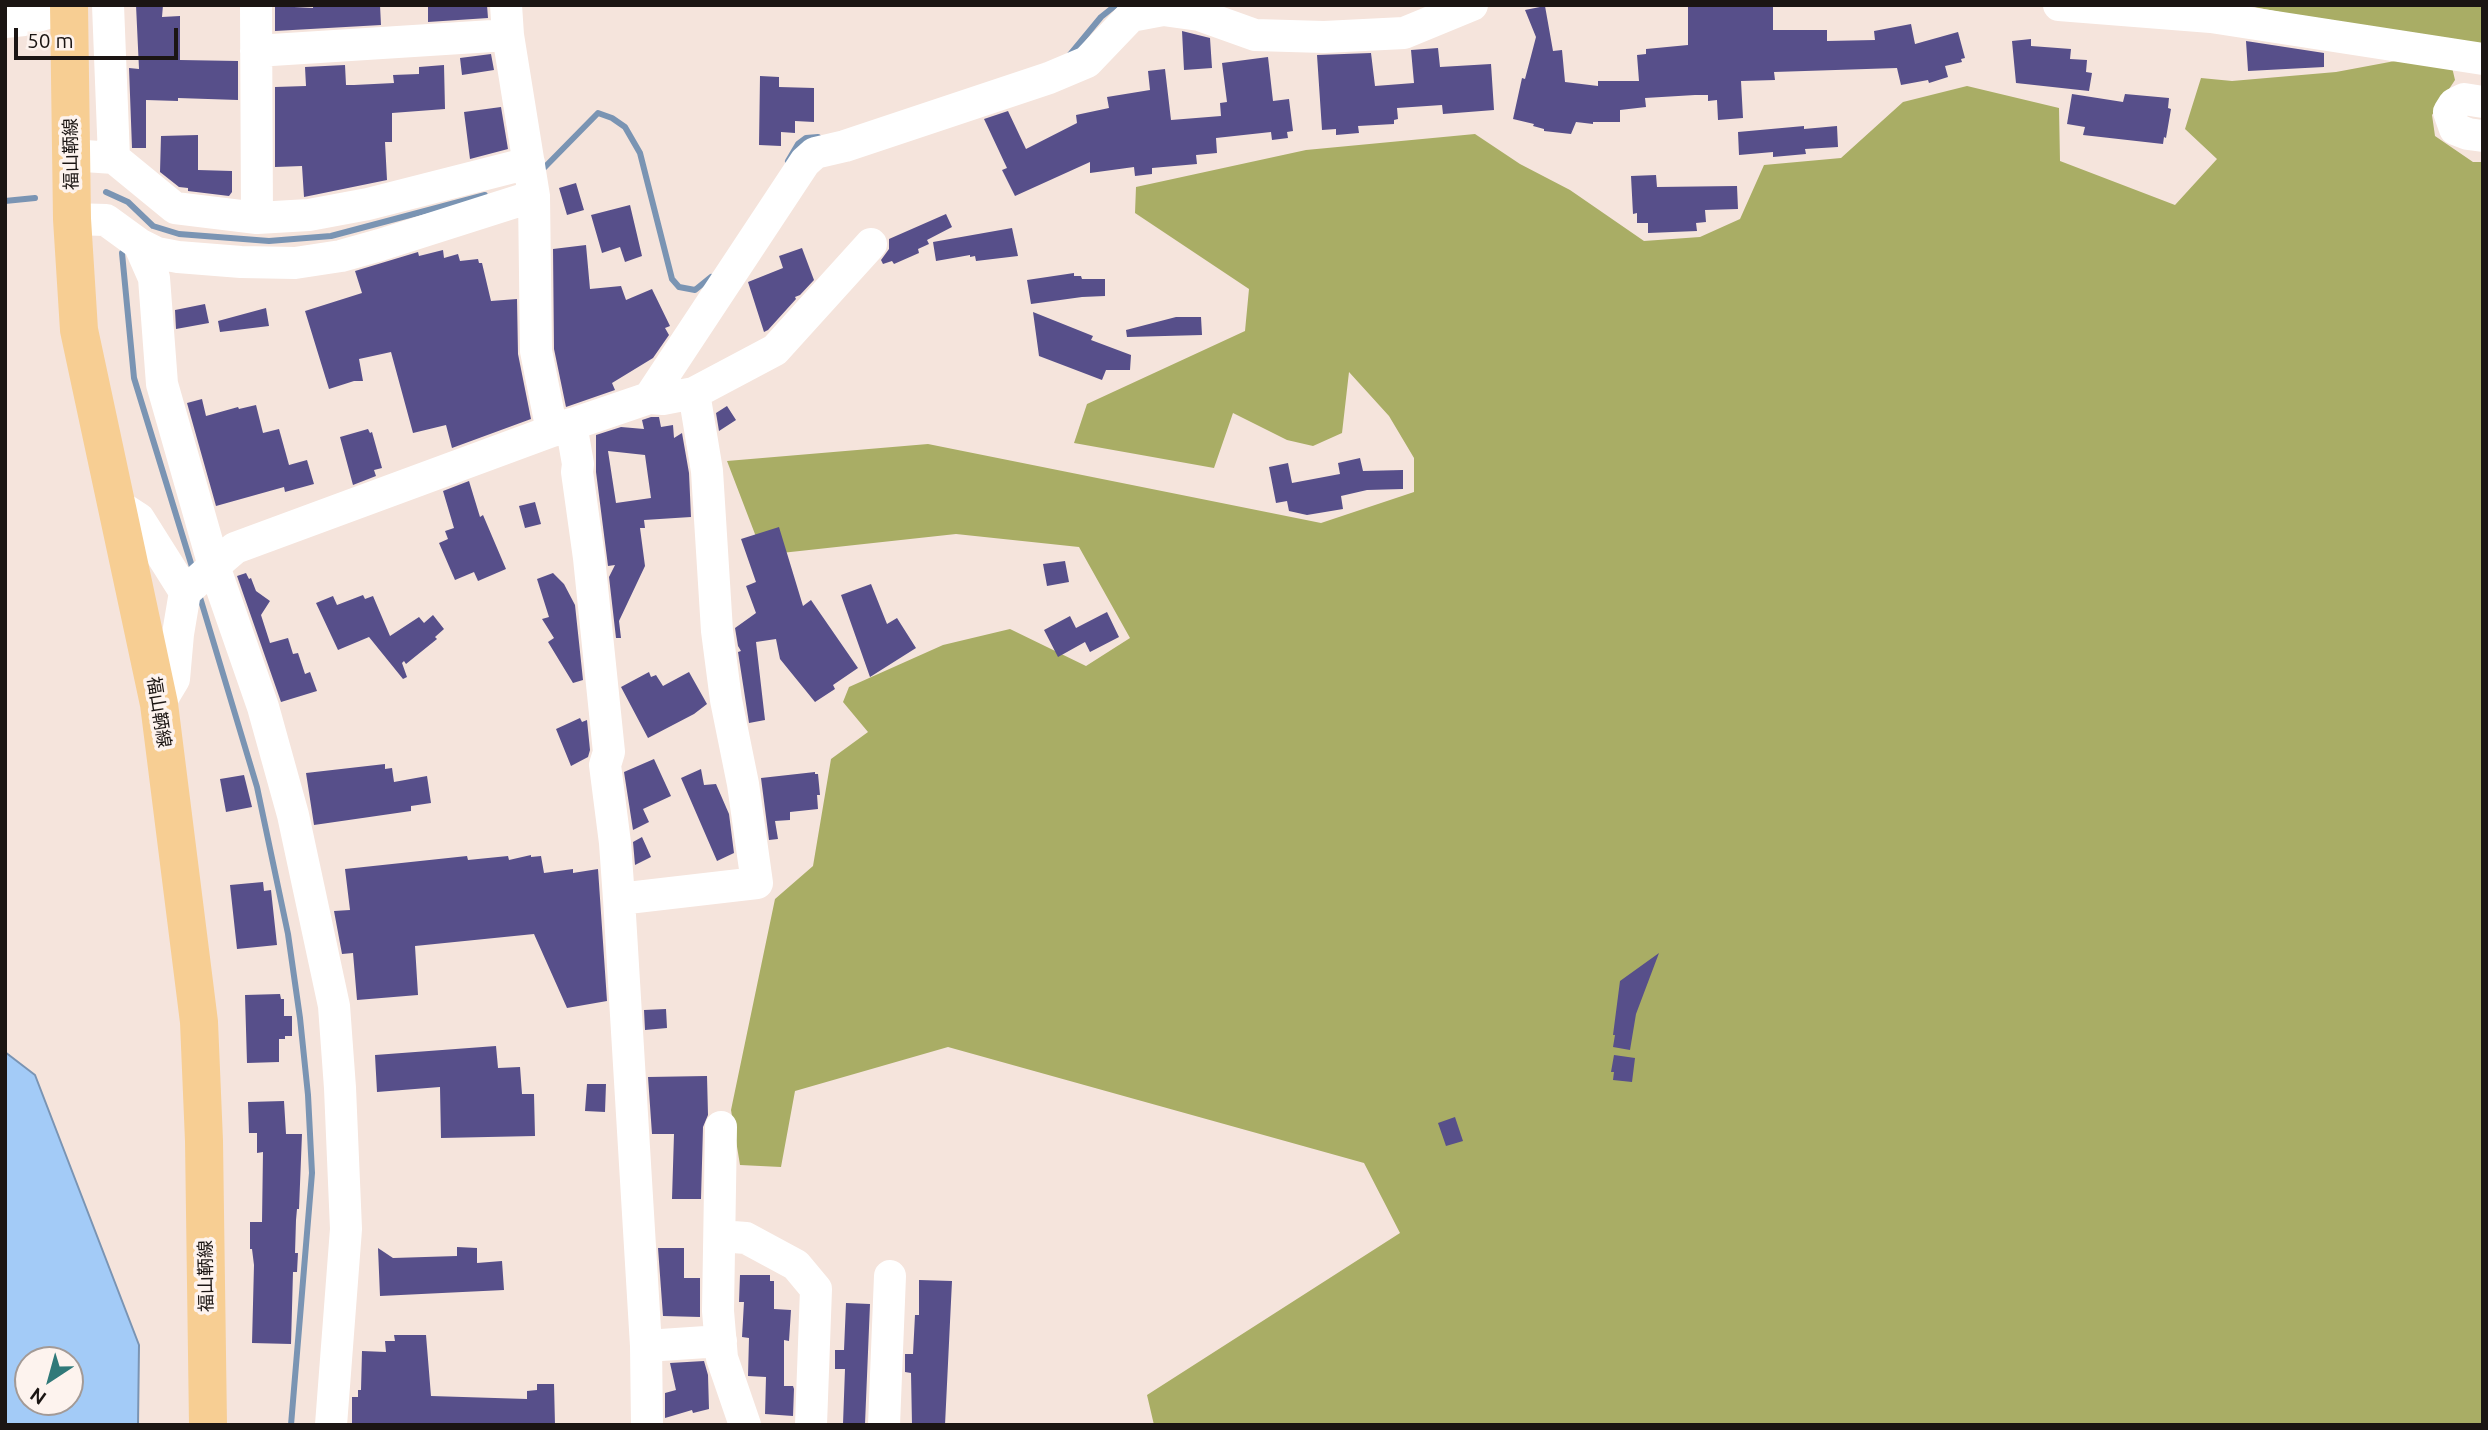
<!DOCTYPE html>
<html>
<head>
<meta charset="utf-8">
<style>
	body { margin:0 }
	#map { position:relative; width:2488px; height:1430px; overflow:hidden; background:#f5e4dc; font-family:Ubuntu,sans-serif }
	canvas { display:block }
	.frame { position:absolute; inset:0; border:7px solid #1b1513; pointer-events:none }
	.north { position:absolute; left:14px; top:1346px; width:70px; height:70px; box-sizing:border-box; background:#fdf3ee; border:2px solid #a39a96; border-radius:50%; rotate:216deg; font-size:19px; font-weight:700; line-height:28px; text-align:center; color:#1b1513 }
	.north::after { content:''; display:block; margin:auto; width:24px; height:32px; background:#307979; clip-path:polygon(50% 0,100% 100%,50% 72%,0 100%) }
	.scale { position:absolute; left:14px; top:28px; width:164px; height:32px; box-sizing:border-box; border:4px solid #1b1513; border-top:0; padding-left:9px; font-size:21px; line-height:24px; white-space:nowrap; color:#1b1513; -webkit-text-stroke:5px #fdf3ee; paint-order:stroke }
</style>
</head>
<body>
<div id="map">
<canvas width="2488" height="1430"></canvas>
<div class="frame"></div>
<div class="north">N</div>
<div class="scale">50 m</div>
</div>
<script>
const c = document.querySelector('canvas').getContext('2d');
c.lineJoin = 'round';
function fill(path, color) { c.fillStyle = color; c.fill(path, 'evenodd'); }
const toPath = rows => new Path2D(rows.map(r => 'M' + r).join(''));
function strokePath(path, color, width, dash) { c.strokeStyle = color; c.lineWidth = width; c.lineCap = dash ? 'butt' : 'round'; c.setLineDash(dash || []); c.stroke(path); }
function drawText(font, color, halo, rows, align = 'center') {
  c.font = font + ' Ubuntu,"Noto Sans JP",sans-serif'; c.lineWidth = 7; c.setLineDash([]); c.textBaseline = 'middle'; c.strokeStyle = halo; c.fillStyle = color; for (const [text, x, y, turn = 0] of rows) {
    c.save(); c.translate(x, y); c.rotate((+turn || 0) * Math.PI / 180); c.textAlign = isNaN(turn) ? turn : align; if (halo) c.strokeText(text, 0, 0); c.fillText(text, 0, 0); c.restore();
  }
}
fill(toPath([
	[2244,5,2483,5,2483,52],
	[2411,58,2451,63,2455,80,2432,115,2435,136,2473,162,2483,162,2483,1425,1154,1425,1147,1395,1400,1233,1364,1163,948,1047,795,1091,781,1167,740,1165,731,1110,775,899,813,866,831,759,868,732,843,702,849,687,943,645,1010,629,1086,666,1130,638,1079,547,956,534,763,555,727,461,928,444,1321,523,1414,492,1414,458,1389,416,1349,372,1342,433,1313,446,1287,440,1233,413,1214,468,1074,443,1087,404,1245,331,1249,289,1135,213,1136,187,1306,150,1475,134,1520,164,1570,190,1644,241,1700,237,1740,219,1764,165,1841,158,1903,102,1967,86,2059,108,2060,161,2175,205,2217,159,2185,129,2201,78,2232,81,2336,72]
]), '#a9ad65');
const water = toPath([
	[5,1052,35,1075,139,1345,138,1425,5,1425,5,1052],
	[28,1360,70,1360,70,1402,28,1402,28,1360]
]);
fill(water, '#a3cbf7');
strokePath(water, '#7a94b3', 2);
strokePath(toPath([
	[1068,57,1101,17,1116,5],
	[788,161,798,144,806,138,818,137],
	[539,173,598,113,612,118,625,127,640,153,672,279,679,287,695,290,711,277],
	[106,192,128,202,153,226,179,234,269,241,331,236,485,195],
	[5,201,35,198],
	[122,253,134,378,193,570],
	[199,594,257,787,288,934,300,1018,308,1095,312,1173,291,1425]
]), '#7a94b3', 6);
fill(toPath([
	[136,5,163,5,162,17,180,16,180,60,238,61,238,100,178,98,178,101,146,100,146,148,132,148,129,68,139,69],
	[313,5,380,5,381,25,275,31,275,6,313,8],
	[428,5,487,5,488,18,428,22],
	[1688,5,1773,5,1773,30,1827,30,1827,41,1875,40,1874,31,1911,24,1915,44,1958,32,1965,58,1961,59,1962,62,1945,66,1948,77,1929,83,1928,80,1901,85,1897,68,1774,72,1775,80,1741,81,1743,118,1718,120,1717,100,1708,101,1708,95,1695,95,1645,98,1646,107,1620,110,1620,122,1593,122,1593,124,1576,122,1571,134,1544,131,1544,129,1533,126,1534,124,1513,119,1522,78,1525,79,1536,37,1525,10,1545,6,1553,51,1562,50,1565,82,1598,86,1598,81,1639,81,1637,55,1646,54,1646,49,1688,45],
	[1182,31,1210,38,1212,68,1184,70],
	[2031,39,2031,46,2071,49,2070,59,2087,60,2086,72,2092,73,2089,91,2016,83,2012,41],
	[2246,41,2324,53,2324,67,2248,71],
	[1438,48,1440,67,1491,64,1494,110,1443,114,1442,105,1397,108,1398,119,1394,120,1394,124,1358,126,1359,133,1336,135,1336,129,1322,130,1317,55,1371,53,1375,86,1414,83,1411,50],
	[491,54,494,70,462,75,460,58],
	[1268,57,1273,101,1289,99,1293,131,1287,132,1288,138,1272,140,1271,132,1216,138,1217,153,1196,155,1197,164,1152,168,1152,174,1135,176,1134,167,1090,173,1090,162,1015,196,1002,170,1007,168,984,119,1008,111,1026,149,1077,123,1076,115,1109,108,1107,97,1150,90,1148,71,1165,69,1171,120,1221,116,1220,103,1227,102,1222,63],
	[345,65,346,85,354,85,394,83,393,75,419,74,419,67,444,65,445,109,392,113,392,142,385,142,387,180,304,197,302,166,275,167,275,87,306,86,305,67],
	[760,76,779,77,779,87,814,88,814,122,795,121,795,133,781,132,781,146,759,145],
	[2072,94,2123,102,2125,94,2169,98,2168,108,2171,109,2166,138,2164,137,2163,144,2083,135,2085,127,2067,124],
	[501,107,508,149,470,159,464,112],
	[1804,126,1804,129,1837,126,1838,147,1805,149,1806,154,1773,157,1773,152,1739,155,1738,132],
	[198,135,198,170,232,171,232,192,229,196,188,191,188,188,179,187,160,172,161,136],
	[1656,175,1657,187,1737,186,1738,209,1705,210,1706,222,1696,223,1697,231,1648,233,1648,223,1637,223,1637,213,1633,214,1631,176],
	[576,183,584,210,567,215,559,188],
	[630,205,642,256,625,262,620,247,602,253,591,215],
	[946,214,952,227,927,240,929,244,918,249,919,253,894,264,892,261,883,264,881,260,889,249,889,239],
	[1012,228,1018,256,976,261,975,256,970,257,970,255,936,261,933,242],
	[586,245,590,289,621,286,626,300,652,289,670,326,665,328,669,335,653,358,612,383,615,390,566,407,554,349,553,249],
	[802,248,814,280,800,295,795,297,796,299,768,330,764,332,748,282,783,268,779,256],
	[443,250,444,258,458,254,460,261,478,259,479,263,482,263,491,301,517,299,518,354,531,419,452,448,446,425,413,433,391,352,359,359,363,381,354,381,329,389,305,311,362,293,355,271,418,252,419,256],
	[1074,273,1074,276,1081,276,1082,279,1105,279,1105,296,1082,297,1031,304,1027,280],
	[205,304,209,323,176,329,175,310],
	[266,308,269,326,220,332,218,321],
	[1033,312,1093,336,1091,340,1131,355,1130,370,1106,370,1102,380,1039,356],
	[1176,317,1201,317,1202,335,1127,337,1126,330],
	[202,399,206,416,238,407,239,409,256,405,263,433,279,429,289,465,307,460,314,484,285,492,284,487,216,506,187,403],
	[727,406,736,420,719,431,716,413],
	[651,417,659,417,661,427,673,425,674,438,682,433,689,473,691,517,644,520,645,528,640,528,645,566,619,621,621,638,616,638,609,577,615,565,608,566,596,472,596,435,621,427,644,429,642,420],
	[608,451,645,455,651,498,616,503],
	[368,429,370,433,372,432,382,468,374,470,376,476,353,485,340,437],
	[1360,458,1363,471,1403,470,1403,489,1367,490,1341,496,1343,509,1307,515,1289,511,1287,501,1276,503,1269,467,1288,463,1292,483,1340,474,1338,463],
	[469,481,480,517,483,515,506,569,478,581,474,572,455,580,439,543,448,539,445,531,454,528,443,491],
	[535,502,541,524,525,528,519,506],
	[779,527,803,606,811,600,858,668,833,685,835,689,815,702,780,659,776,639,756,642,765,720,749,723,738,652,741,651,738,646,735,628,756,613,746,586,756,582,741,539],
	[1065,561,1069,582,1047,586,1043,564],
	[246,573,249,579,251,578,256,591,270,601,261,615,270,643,288,638,293,654,298,653,305,674,310,672,317,691,281,702,237,576],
	[553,573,564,584,575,605,583,680,573,683,548,642,554,638,542,619,549,617,537,579],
	[871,584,887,624,897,618,916,648,870,677,841,595],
	[363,595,365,599,373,596,390,636,419,617,424,623,433,615,444,629,435,637,437,639,406,664,404,661,402,663,407,677,403,679,369,637,338,650,316,603,333,596,337,605],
	[1107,612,1119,637,1090,652,1085,642,1058,657,1044,630,1070,616,1076,628],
	[649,672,651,677,656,675,663,686,689,672,707,704,694,714,648,738,621,687],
	[580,718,582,722,587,720,590,750,588,757,571,766,556,729],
	[654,759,671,796,643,809,649,822,633,830,624,772],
	[385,764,385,769,392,768,394,782,427,776,431,803,411,806,411,811,314,825,306,773],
	[701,769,704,785,716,784,729,814,734,853,717,861,681,778],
	[815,772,815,774,818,774,820,795,817,795,818,809,790,812,790,820,775,821,778,839,769,840,761,778],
	[244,775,252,807,226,812,220,779],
	[642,837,651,857,635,865,633,842],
	[531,855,531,857,541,856,544,873,573,869,573,873,598,869,607,1001,567,1008,534,934,415,946,418,995,357,1000,353,953,342,954,334,911,350,910,345,869,467,856,468,860,508,856,509,860],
	[263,882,264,891,271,890,277,945,237,949,230,885],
	[1659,953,1636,1014,1630,1050,1613,1047,1615,1035,1613,1035,1620,981],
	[280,994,281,999,284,999,284,1016,292,1016,292,1036,285,1036,285,1039,279,1039,279,1062,247,1063,245,995],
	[666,1009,667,1028,645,1030,644,1010],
	[496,1046,498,1068,520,1067,522,1094,534,1094,535,1136,441,1138,440,1087,377,1092,375,1055],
	[1614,1055,1635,1058,1632,1082,1613,1080,1614,1072,1611,1072],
	[707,1076,708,1115,703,1127,701,1199,672,1199,674,1134,652,1134,648,1077],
	[587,1084,606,1084,605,1112,585,1111],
	[284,1101,286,1134,302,1134,299,1209,297,1209,296,1220,295,1253,298,1253,297,1272,293,1272,291,1344,252,1343,254,1265,252,1249,250,1249,250,1222,262,1222,263,1152,257,1153,257,1133,249,1133,248,1102],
	[1455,1117,1463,1141,1446,1146,1438,1123],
	[457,1247,477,1248,477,1263,502,1261,504,1290,380,1296,378,1248,393,1258,457,1256],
	[658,1248,684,1248,684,1278,700,1278,700,1317,663,1316],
	[740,1275,770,1275,770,1281,774,1281,774,1309,791,1310,789,1341,784,1340,784,1386,793,1386,794,1389,793,1416,765,1414,766,1377,748,1376,749,1338,742,1337,744,1302,739,1302],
	[919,1280,952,1281,945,1425,912,1425,911,1373,905,1372,905,1354,913,1354,915,1315,919,1315],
	[846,1303,870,1304,865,1424,843,1424,845,1369,835,1369,835,1350,844,1350],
	[394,1335,426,1335,431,1396,527,1399,527,1391,537,1390,537,1384,554,1384,555,1425,480,1423,352,1425,352,1397,358,1397,358,1390,361,1390,362,1351,386,1352,385,1341,395,1341],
	[704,1361,708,1375,709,1409,693,1413,692,1410,665,1418,665,1393,676,1390,670,1363]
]), '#574f8a');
strokePath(toPath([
	[108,5,114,158],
	[256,5,257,218],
	[506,5,508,35,534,196,536,351,552,431],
	[2059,5,2211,17,2483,59],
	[5,22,24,20,69,7],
	[256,51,508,35],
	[2483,102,2464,99,2454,104,2449,112,2455,129,2468,134,2483,136],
	[70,155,114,158,175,208,257,218,309,215,368,204,529,163],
	[72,219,106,220,139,244,154,278,162,384,214,566,235,548,552,431,649,398,805,162,815,153,845,146,1049,78,1087,62,1131,16,1163,10,1199,15,1255,35,1324,37,1404,33,1472,5],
	[139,244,157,253,178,257,241,262,295,263,341,256,380,245,534,196],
	[694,393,775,350,871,244],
	[571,424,578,464,577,472,589,558,609,752,605,765,615,843,619,899],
	[116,504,139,519,185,592,214,566,263,707,293,815,334,1006,340,1088,346,1229,331,1425],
	[159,704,174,679,178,634,185,592],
	[721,1127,718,1311,722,1358,745,1425],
	[720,1236,746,1238,796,1265,816,1289,811,1425],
	[646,1346,721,1341],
	[647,1425,646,1346,619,899,757,883,743,784,726,700,717,631,707,471,694,393,663,399,649,398],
	[884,1425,890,1276]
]), '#fff', 32);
strokePath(toPath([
	[69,5,72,219,79,330,159,704,199,1022,204,1141,208,1425]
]), '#f7ce93', 38);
drawText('18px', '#1b1513', '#fdf3ee', [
	["福山鞆線",71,154,-91],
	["福山鞆線",159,712,81],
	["福山鞆線",206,1276,-91]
]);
</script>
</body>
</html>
